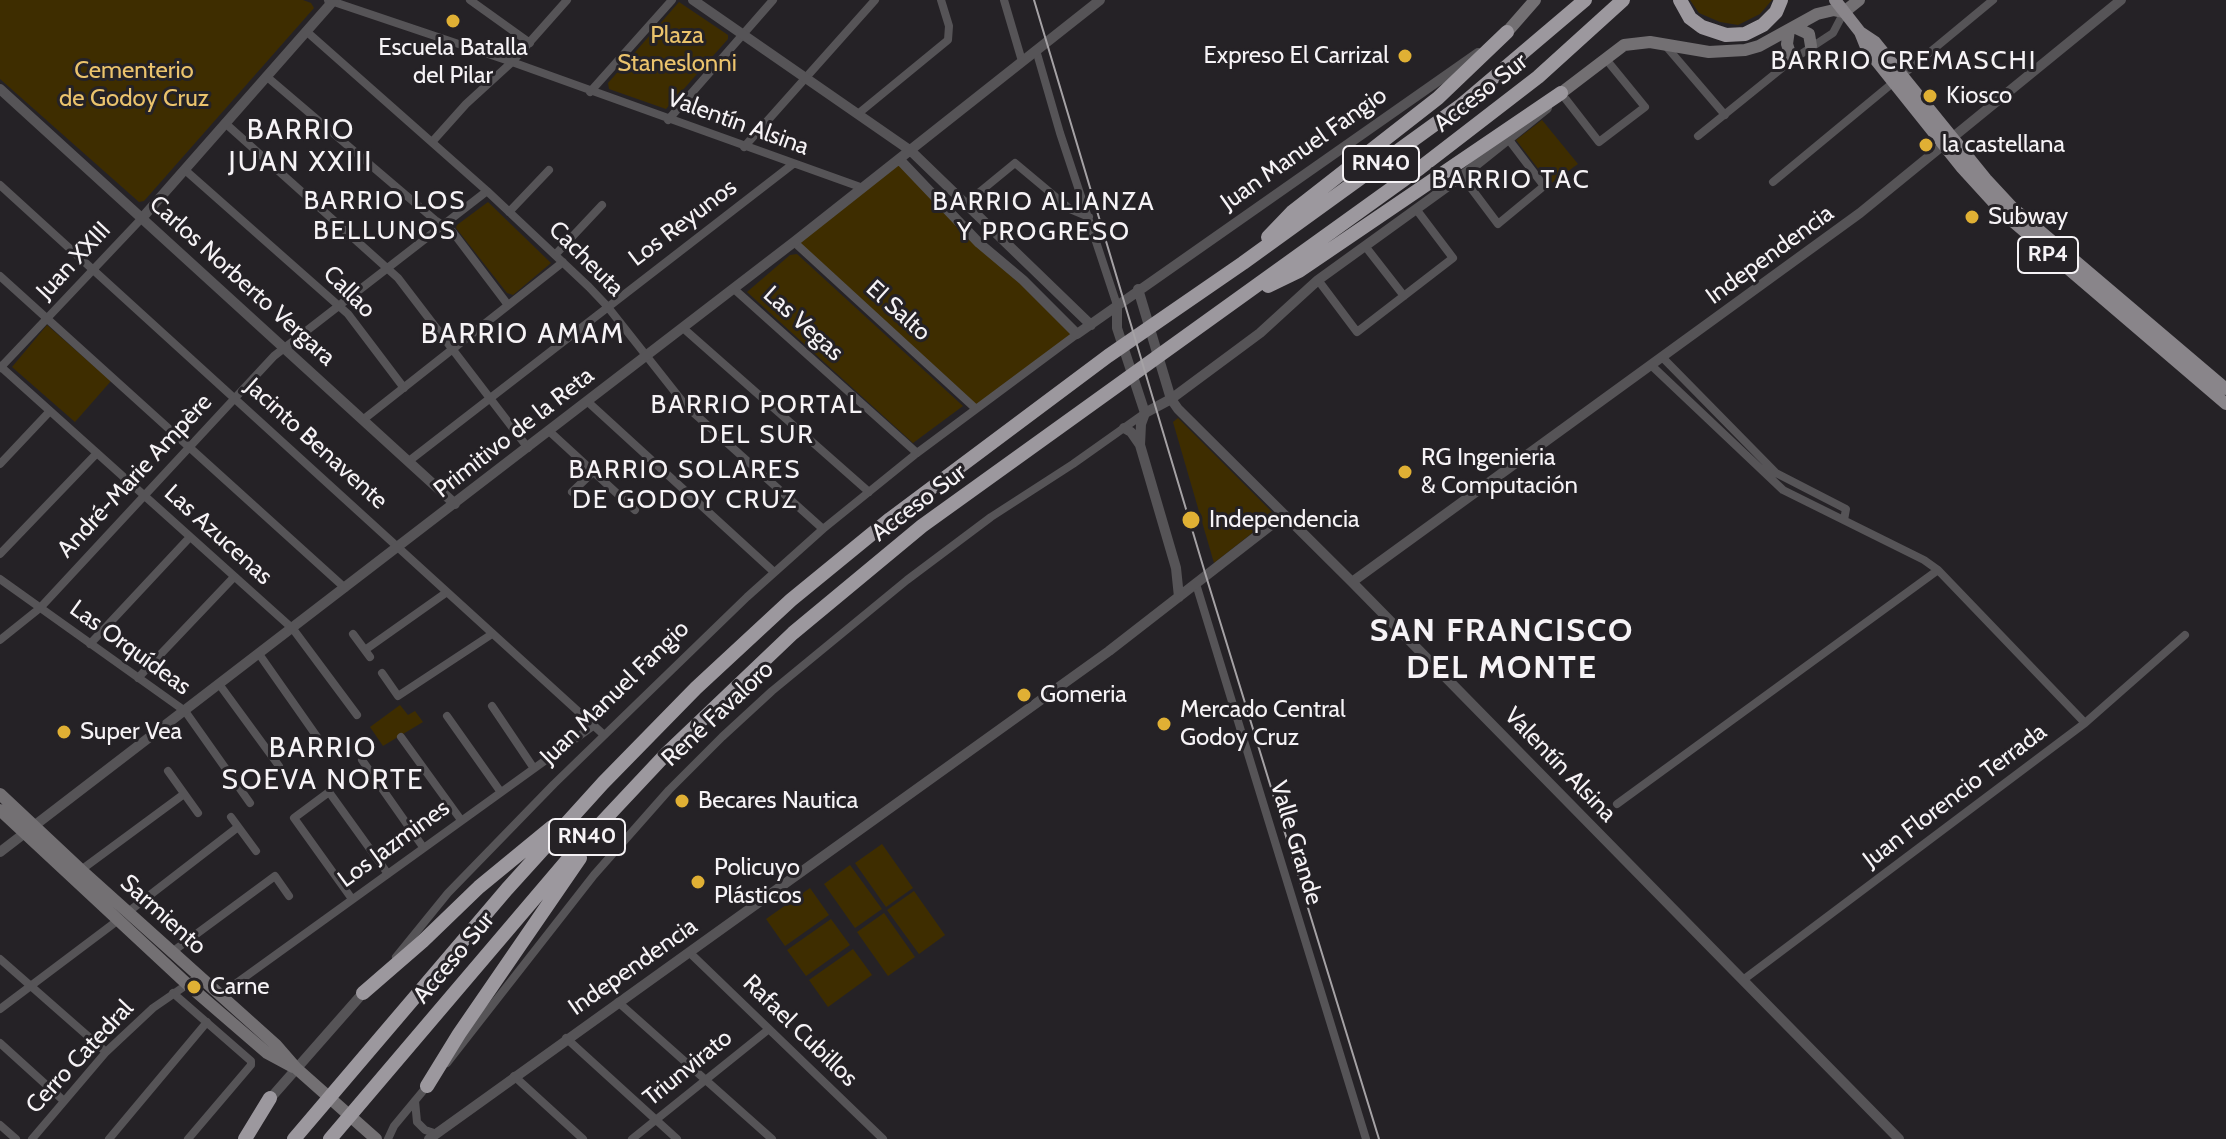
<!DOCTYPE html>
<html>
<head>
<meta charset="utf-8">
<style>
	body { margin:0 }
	canvas { display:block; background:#252226 }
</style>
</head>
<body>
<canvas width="2226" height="1139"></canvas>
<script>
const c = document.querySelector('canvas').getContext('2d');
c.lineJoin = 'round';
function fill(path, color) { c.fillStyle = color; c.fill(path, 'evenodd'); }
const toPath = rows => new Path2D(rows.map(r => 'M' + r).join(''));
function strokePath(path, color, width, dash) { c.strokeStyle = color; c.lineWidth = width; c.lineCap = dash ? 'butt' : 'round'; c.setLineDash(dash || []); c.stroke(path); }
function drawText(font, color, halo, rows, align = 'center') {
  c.font = font + ' Cabin,sans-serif'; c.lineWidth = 6; c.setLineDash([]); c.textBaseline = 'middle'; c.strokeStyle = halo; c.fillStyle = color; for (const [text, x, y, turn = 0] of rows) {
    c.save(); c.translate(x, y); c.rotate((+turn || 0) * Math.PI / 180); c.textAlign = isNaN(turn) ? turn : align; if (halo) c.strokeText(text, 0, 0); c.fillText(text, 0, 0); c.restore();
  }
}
fill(toPath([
	[0,0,303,0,311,3,314,8,144,201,139,202,0,79],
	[1690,0,1772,0,1760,14,1738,25,1720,22,1699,13],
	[679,2,728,35,728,39,666,109,609,89,608,83],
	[1542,120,1578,164,1550,184,1516,140],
	[900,160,1077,334,976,409,794,242],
	[488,202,551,263,513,295,507,293,456,228,457,225],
	[797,254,963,406,913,443,747,292,790,255],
	[47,325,111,381,75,422,12,367],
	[1178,418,1275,515,1214,563,1173,422],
	[400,705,408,715,415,711,423,722,383,746,370,727],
	[882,844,913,888,886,907,855,863],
	[850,865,882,909,855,928,824,884],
	[810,888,829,915,785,946,766,919],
	[914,891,945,935,919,954,887,910],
	[884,913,915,957,888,976,857,932],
	[831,919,850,945,806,976,787,950],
	[853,949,872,975,828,1007,809,980]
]), '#3e2d00');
strokePath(toPath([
	[328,0,512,62,863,188],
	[470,0,530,43],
	[1004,0,1022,61],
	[306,31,487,191,589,287,607,306,686,406,823,529],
	[1665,45,1725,115],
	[1036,50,1060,133,1117,305],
	[266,76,435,220,452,231,508,305],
	[590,92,672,0],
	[1561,93,1599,142,1645,107,1605,58],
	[859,113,948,40,949,26,941,0],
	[668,120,773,0],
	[225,123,398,278,528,448],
	[1698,136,1792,60,1833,33,1844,12],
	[432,142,466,104,512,62,567,0],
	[744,147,875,0],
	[185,170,348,314,404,388],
	[1462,176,1498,224,1544,186,1509,140],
	[1773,182,1993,0],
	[0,185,603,734],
	[965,204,1015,163,1070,209,1089,217],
	[509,212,549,170],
	[794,242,976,409],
	[1365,246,1404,296],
	[555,255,602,205],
	[0,276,345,588],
	[1318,280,1357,332,1453,258,1416,209],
	[734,289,917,453],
	[683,328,869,492],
	[1663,358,1776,473,1846,509,1844,520],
	[0,366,293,629,357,715],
	[1652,366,1783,490,1924,560,1938,570,2085,723],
	[0,368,143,217],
	[588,402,774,572],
	[364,419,563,262],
	[549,431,635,510],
	[409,461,793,164],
	[0,464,50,411],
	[572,492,593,472],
	[0,554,97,453],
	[0,579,185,711,250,803],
	[1196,584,1366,1139],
	[353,634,370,657],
	[0,640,40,608,274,356,487,191],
	[90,644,190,537],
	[365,650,447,592],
	[259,654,320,741],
	[382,673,398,696,492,634],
	[138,678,234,577],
	[219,684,279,766],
	[492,706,533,767],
	[447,716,500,791],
	[401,737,461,820],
	[362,760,423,847],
	[168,771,198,813],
	[1617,804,1938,570],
	[231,817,256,851],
	[81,870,184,794],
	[352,899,294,818,329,792,388,874],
	[128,912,238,827],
	[172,952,275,876,289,896],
	[690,953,883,1139],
	[396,957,448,893,554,784,747,597,823,529,917,453,1077,334],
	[0,959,106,1052],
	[1743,980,2085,723,2185,635],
	[173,993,251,1061,251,1065,188,1139],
	[220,995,593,726],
	[618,1002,772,1139],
	[0,1009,117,921],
	[566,1038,677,1139],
	[0,1043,64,1101],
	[447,1063,594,875,669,790,722,737,772,691,907,580,991,517,1073,464,1145,413],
	[514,1076,583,1139],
	[415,1101,417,1122,425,1130,437,1134],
	[0,1125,16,1139],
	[32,1139,106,1052,153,1008,198,977],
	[109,1139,207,1022],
	[388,1139,394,1126,428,1085],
	[632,1139,769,1029]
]), '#565457', 8);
strokePath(toPath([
	[693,0,911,151,1091,325],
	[0,89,455,504],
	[900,160,979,243,1023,280,1077,334,1478,53],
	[143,217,334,0],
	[1138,289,1171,399,1178,409,1352,582,1899,1139],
	[1117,305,1117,328,1145,413],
	[1145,413,1171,399,1260,333,1318,280,1462,176,1547,108],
	[1145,413,1141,424,1140,445,1176,568,1179,597],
	[1124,428,1131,432,1140,445],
	[1352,582,1860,213,2121,0],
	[0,852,794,242,1100,0],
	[268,1101,363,993],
	[429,1139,1109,651,1284,515]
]), '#565457', 10);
strokePath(toPath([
	[1794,27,1809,34,1811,46],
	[1789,30,1787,44,1792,60],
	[1507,32,1535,0],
	[1561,93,1624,45,1650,42,1709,52,1745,50,1759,46,1817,14,1834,10,1844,12,1859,0],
	[0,794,81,870,276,1045,296,1068,376,1139],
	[0,810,187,984,267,1053,293,1067]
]), '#737073', 12);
strokePath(toPath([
	[1835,0,1860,32,1875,42,1986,179,2012,207,2226,389],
	[1860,32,1866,47,1874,58,1962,168,2004,214,2226,404]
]), '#89858a', 12);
strokePath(toPath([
	[1680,0,1690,18,1702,27,1726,35,1745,34,1763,25,1776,12,1781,0],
	[1268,237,1292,212,1438,98,1507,32],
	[1268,286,1299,271,1561,93],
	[363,993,423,941,479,887,552,827],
	[427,1086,459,1034,580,858],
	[245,1139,270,1098],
	[294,1139,507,889,603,783,696,688,791,600,890,519,1108,356,1243,263,1460,106,1585,0],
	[330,1139,575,851,667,753,793,633,922,526,1420,168,1538,77,1623,0]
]), '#9c989e', 14);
strokePath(toPath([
	[1034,0,1206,576,1379,1139]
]), '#a5a2a5', 2);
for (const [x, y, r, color] of [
	[453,21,8,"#e0b034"],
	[1405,56,8,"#e0b034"],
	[1930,96,8,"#e0b034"],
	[1926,145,8,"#e0b034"],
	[1972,217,8,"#e0b034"],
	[1405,472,8,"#e0b034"],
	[1191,520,10,"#e0b034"],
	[1024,695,8,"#e0b034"],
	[1164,724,8,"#e0b034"],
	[64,732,8,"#e0b034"],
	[682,801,8,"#e0b034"],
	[698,882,8,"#e0b034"],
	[194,987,8,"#e0b034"]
]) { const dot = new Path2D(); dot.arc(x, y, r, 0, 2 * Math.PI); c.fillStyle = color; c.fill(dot); strokePath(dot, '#252226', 3); }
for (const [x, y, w] of [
	[1381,164,76],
	[2048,255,60],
	[587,837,76]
]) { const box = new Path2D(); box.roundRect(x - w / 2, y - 18, w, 36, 6); c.fillStyle = '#252226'; c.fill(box); strokePath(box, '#f6f3f6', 2); }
drawText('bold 22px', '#f6f3f6', null, [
	["RN40",1381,164],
	["RP4",2048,255],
	["RN40",587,837]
]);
drawText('24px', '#ebc36c', '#252226', [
	["Plaza",677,36],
	["Staneslonni",677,64],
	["Cementerio",134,71],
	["de Godoy Cruz",134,99]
]);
drawText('24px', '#f6f3f6', '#252226', [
	["Escuela Batalla",453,48,"center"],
	["del Pilar",453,76,"center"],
	["Expreso El Carrizal",1389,56,"right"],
	["Kiosco",1946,96],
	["la castellana",1942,145],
	["Subway",1988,217],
	["RG Ingenieria",1421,458],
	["& Computación",1421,486],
	["Independencia",1209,520],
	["Gomeria",1040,695],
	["Mercado Central",1180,710],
	["Godoy Cruz",1180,738],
	["Super Vea",80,732],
	["Becares Nautica",698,801],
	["Policuyo",714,868],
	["Plásticos",714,896],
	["Carne",210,987]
], 'left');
drawText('24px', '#f6f3f6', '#252226', [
	["Acceso Sur",1481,93,-38],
	["Valentín Alsina",738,123,20],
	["Juan Manuel Fangio",1304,149,-35],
	["Los Reyunos",683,223,-37],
	["Independencia",1770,255,-36],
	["Cacheuta",586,259,45],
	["Juan XXIII",74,261,-47],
	["Carlos Norberto Vergara",242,281,42],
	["Callao",349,292,45],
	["El Salto",898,311,42],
	["Las Vegas",803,324,42],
	["Primitivo de la Reta",514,433,-38],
	["Jacinto Benavente",316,444,42],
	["André-Marie Ampère",135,476,-47],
	["Acceso Sur",919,503,-37],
	["Las Azucenas",218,535,42],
	["Las Orquídeas",130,648,36],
	["Juan Manuel Fangio",615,693,-44],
	["René Favaloro",718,714,-43],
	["Valentín Alsina",1560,765,46],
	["Juan Florencio Terrada",1955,796,-37],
	["Valle Grande",1296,843,73],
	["Los Jazmines",394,844,-36],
	["Sarmiento",163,915,42],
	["Acceso Sur",454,958,-50],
	["Independencia",633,967,-35],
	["Rafael Cubillos",800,1031,44],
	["Cerro Catedral",80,1057,-47],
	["Triunvirato",688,1068,-39]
]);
c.letterSpacing = '2px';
drawText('26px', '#f6f3f6', '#252226', [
	["BARRIO CREMASCHI",1904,61],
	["BARRIO TAC",1511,180],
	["BARRIO LOS",385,201],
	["BELLUNOS",385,231],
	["BARRIO ALIANZA",1044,202],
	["Y PROGRESO",1044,232],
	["BARRIO PORTAL",757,405],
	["DEL SUR",757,435],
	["BARRIO SOLARES",685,470],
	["DE GODOY CRUZ",685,500]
]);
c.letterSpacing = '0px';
c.letterSpacing = '2px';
drawText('28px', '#f6f3f6', '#252226', [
	["BARRIO",301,131],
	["JUAN XXIII",301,163],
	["BARRIO AMAM",523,335],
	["BARRIO",323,749],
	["SOEVA NORTE",323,781]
]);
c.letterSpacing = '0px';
c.letterSpacing = '2px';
drawText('bold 32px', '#f6f3f6', '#252226', [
	["SAN FRANCISCO",1502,632],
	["DEL MONTE",1502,669]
]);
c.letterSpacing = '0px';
</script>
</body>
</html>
